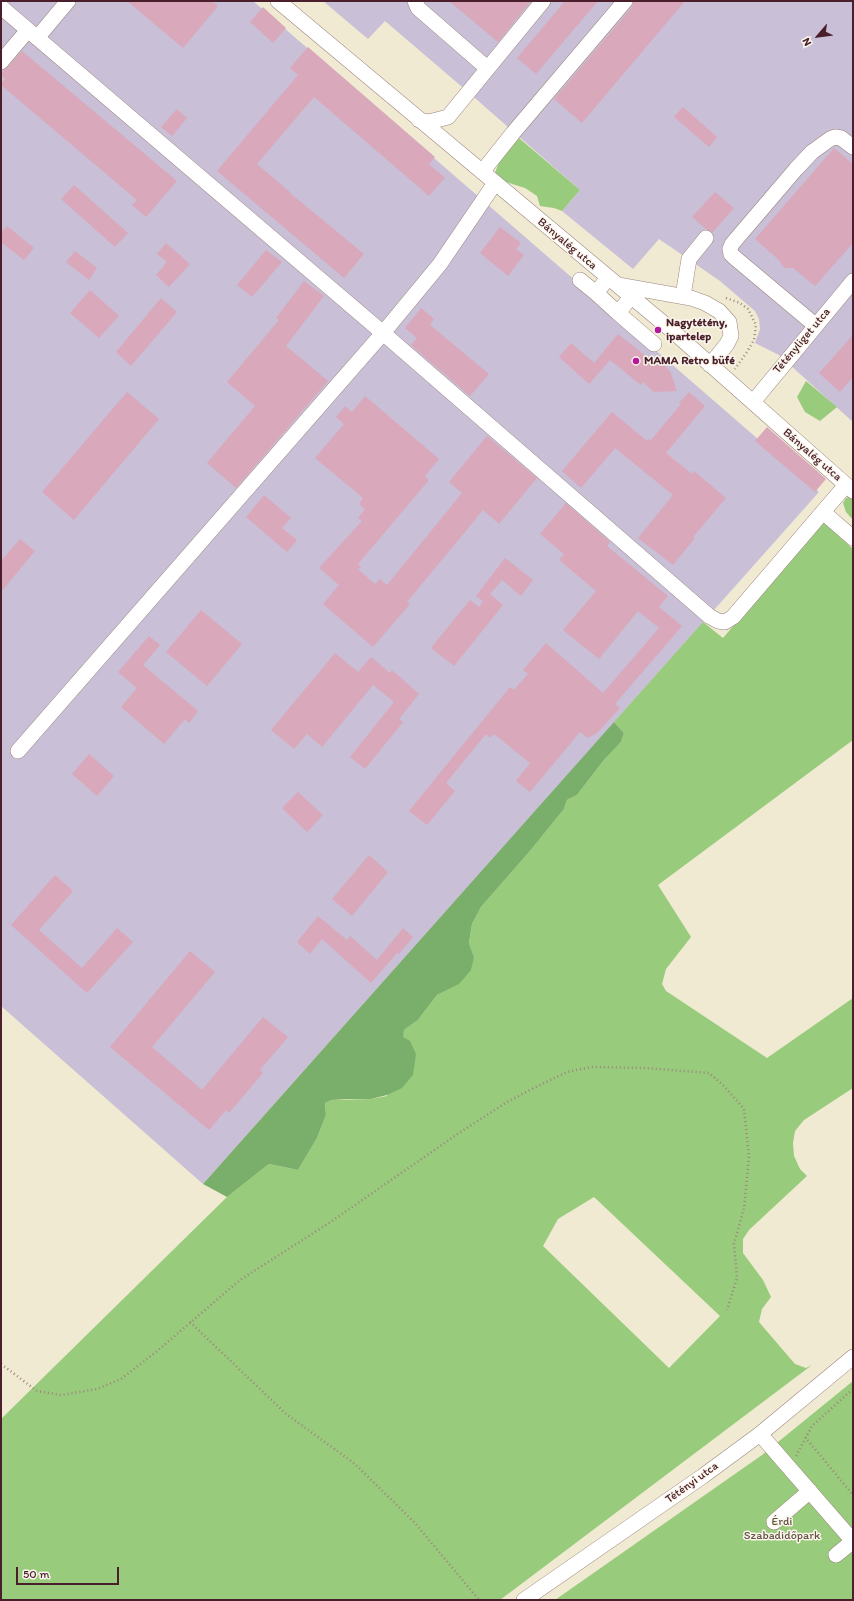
<!DOCTYPE html>
<html>
<head>
<meta charset="utf-8">
<style>
	body { margin:0 }
	#map { position:relative; width:854px; height:1601px; overflow:hidden; background:#f0ead2; font-family:Itim,sans-serif }
	canvas { display:block }
	.frame { position:absolute; inset:0; border:2px solid #4a1f2b; pointer-events:none }
	.north { position:absolute; left:798px; top:16px; width:40px; height:40px; -webkit-text-stroke:3px #fbf7ec; paint-order:stroke; rotate:242deg; font-size:11px; font-weight:700; line-height:16px; text-align:center; color:#4a1f2b }
	.north::after { content:''; display:block; margin:auto; width:14px; height:18px; background:#4a1f2b; clip-path:polygon(50% 0,100% 100%,50% 72%,0 100%) }
	.scale { position:absolute; left:16px; top:1567px; width:103px; height:18px; box-sizing:border-box; border:2px solid #4a1f2b; border-top:0; padding-left:5px; font-size:12px; line-height:14px; white-space:nowrap; color:#4a1f2b; -webkit-text-stroke:3px #fbf7ec; paint-order:stroke }
</style>
</head>
<body>
<div id="map">
<canvas width="854" height="1601"></canvas>
<div class="frame"></div>
<div class="north">N</div>
<div class="scale">50 m</div>
</div>
<script>
const c = document.querySelector('canvas').getContext('2d');
c.lineJoin = 'round';
function fill(path, color) { c.fillStyle = color; c.fill(path, 'evenodd'); }
const toPath = rows => new Path2D(rows.map(r => 'M' + r).join(''));
function strokePath(path, color, width, dash) { c.strokeStyle = color; c.lineWidth = width; c.lineCap = dash ? 'butt' : 'round'; c.setLineDash(dash || []); c.stroke(path); }
function drawText(font, color, halo, rows, align = 'center') {
  c.font = font + ' Itim,sans-serif'; c.lineWidth = 3; c.setLineDash([]); c.textBaseline = 'middle'; c.strokeStyle = halo; c.fillStyle = color; for (const [text, x, y, turn = 0] of rows) {
    c.save(); c.translate(x, y); c.rotate((+turn || 0) * Math.PI / 180); c.textAlign = isNaN(turn) ? turn : align; if (halo) c.strokeText(text, 0, 0); c.fillText(text, 0, 0); c.restore();
  }
}
fill(toPath([
	[1,1,253,1,819,492,203,1184,1,1006],
	[323,1,853,1,853,422,779,355,755,343,760,329,759,319,755,311,720,281,659,239,633,269,562,211,580,190,468,92,385,21,368,39]
]), '#c9bfd7');
fill(toPath([
	[519,138,580,190,562,211,554,208,540,206,537,196,525,188,506,182,495,173,499,162],
	[806,381,837,407,820,421,805,412,797,397],
	[853,496,853,520,846,512,843,503,846,498],
	[823,521,853,549,853,740,658,885,691,937,666,969,662,984,666,991,767,1058,853,998,853,1088,804,1120,795,1131,793,1143,794,1156,800,1169,807,1176,749,1230,743,1239,743,1253,763,1280,771,1297,762,1309,759,1322,795,1364,806,1368,812,1365,500,1600,1,1600,1,1419,227,1197,269,1164,298,1170,317,1138,326,1115,325,1103,332,1100,371,1099,387,1096,404,1030,418,1020,437,995,458,984,474,957,469,943,472,924,481,907,530,851,564,809,567,800,577,795,604,760,621,742,624,733,614,722,703,622,723,638],
	[594,1197,720,1316,669,1368,543,1246,558,1219],
	[853,1381,853,1600,555,1600,762,1455]
]), '#98cb7b');
fill(toPath([
	[614,722,624,733,621,742,604,760,577,795,567,800,564,809,530,851,481,907,472,924,469,943,474,957,471,970,459,984,437,995,418,1020,404,1030,403,1037,410,1041,416,1054,413,1075,402,1088,387,1095,371,1099,346,1099,332,1100,325,1103,326,1115,317,1138,298,1170,269,1164,227,1197,203,1184]
]), '#7aaf6b');
fill(toPath([
	[127,1,212,1,218,6,183,48],
	[449,1,531,1,498,42],
	[565,1,598,1,536,74,517,58],
	[634,1,685,1,582,123,554,99,632,7],
	[263,7,286,28,273,43,250,22],
	[308,47,435,157,429,164,445,178,429,196,314,97,257,164,290,192,290,193,364,254,344,278,217,171,298,75,290,68],
	[22,51,177,181,146,217,132,205,137,200,1,85,5,79,1,74],
	[683,107,717,137,709,147,674,117],
	[177,109,187,118,172,136,161,127],
	[834,148,853,164,853,243,815,286,793,268,785,268,781,264,780,261,755,239],
	[74,185,128,233,115,247,61,199],
	[715,192,734,208,713,232,706,229,692,217],
	[7,226,34,248,24,260,1,242,1,233],
	[500,227,521,243,516,249,524,255,508,276,480,253],
	[166,243,190,264,169,287,156,275,167,262,157,254],
	[266,250,282,262,252,297,237,285],
	[75,251,97,268,89,280,66,262],
	[304,281,324,296,286,346,328,381,236,488,207,463,255,406,227,382,279,320,276,318],
	[90,290,119,316,99,338,70,313],
	[161,298,177,312,131,366,116,352],
	[421,308,434,319,430,325,489,374,470,396,411,345,417,338,405,328],
	[618,334,657,365,663,364,670,371,677,391,654,392,643,382,641,385,610,360,589,384,559,357,571,343,594,363],
	[853,335,853,377,840,392,819,373],
	[127,392,159,419,74,520,42,492],
	[689,392,705,406,666,453,692,474,694,471,726,498,693,537,695,538,673,565,638,538,673,495,615,448,581,488,562,471,612,412,647,441,649,439,651,440,681,404,679,403],
	[365,396,439,459,425,476,429,480,358,564,361,567,358,569,375,584,380,579,387,585,462,493,449,482,487,436,537,478,499,524,483,510,407,602,410,604,373,647,323,604,339,585,319,568,362,521,358,518,365,509,359,504,363,498,315,458,344,424,336,417,345,406,352,412],
	[767,427,826,479,815,492,755,441],
	[264,495,291,518,282,528,297,540,287,552,246,517],
	[566,503,610,542,607,546,668,596,659,607,682,626,615,704,620,708,597,733,588,738,580,732,530,792,516,781,530,763,494,734,490,738,486,734,446,783,455,791,427,825,409,811,510,687,514,690,528,674,523,670,546,643,603,693,659,628,638,611,599,659,563,630,596,591,559,560,564,554,540,534],
	[20,539,35,551,1,592,1,561],
	[505,558,533,580,521,596,502,580,490,594,503,605,454,666,431,648,470,600,479,607,483,601,476,596],
	[201,610,242,644,207,686,166,652],
	[149,636,160,645,143,665,198,711,189,723,185,719,164,744,121,707,137,688,118,672],
	[335,653,358,672,371,657,390,673,392,670,419,694,399,719,403,722,365,769,350,757,394,702,373,685,322,747,307,734,294,749,271,730],
	[89,754,114,776,97,796,72,774],
	[298,792,323,815,307,832,282,808],
	[369,855,388,872,352,916,332,899],
	[55,875,73,891,39,930,82,968,117,928,133,942,87,993,11,925],
	[318,916,347,940,350,936,377,960,403,928,413,937,399,954,397,953,371,983,322,939,310,954,297,942],
	[190,951,215,972,152,1047,202,1090,263,1017,288,1037,260,1070,263,1073,229,1113,226,1110,209,1130,110,1047]
]), '#daa8bb');
const minor = toPath([
	[278,1,669,328,853,491],
	[415,1,418,8,487,68],
	[1,7,383,333,709,616,718,621,725,622,733,617,846,485],
	[37,38,68,1],
	[1,62,28,30],
	[419,120,429,122,448,117,543,1],
	[482,172,513,133,625,1],
	[608,278,596,293,618,313,631,297],
	[580,280,596,293],
	[618,285,691,298,705,303,719,311,729,322,731,336,727,344,710,365],
	[683,296,689,259,706,238],
	[618,313,654,344],
	[815,325,734,257,731,254,730,249,732,244,796,169,812,152,830,139,835,137,841,138,853,147],
	[753,402,853,281],
	[823,512,853,538],
	[18,751,383,333,440,264,495,183],
	[760,1434,853,1541],
	[774,1522,810,1491],
	[836,1555,853,1541],
	[524,1600,703,1476,760,1434,853,1357]
]);
strokePath(minor, '#9d847e', 16);
strokePath(toPath([
	[726,298,740,303,748,309,756,325,754,340,747,352,735,369],
	[190,1322,285,1413,355,1464,415,1523,479,1600],
	[1,1364,37,1391,61,1395,97,1389,121,1379,156,1352,240,1280,329,1223,459,1133,507,1102,532,1089,567,1072,591,1067,645,1068,709,1073,723,1085,744,1109,749,1157,744,1208,734,1244,737,1278,727,1310],
	[805,1437,853,1495],
	[796,1456,812,1426,853,1389]
]), '#9d847e', 2.5, [1, 3]);
strokePath(minor, '#fff', 15);
for (const [x, y, r, color] of [
	[658,330,4,"#b5179e"],
	[636,361,4,"#b5179e"]
]) { const dot = new Path2D(); dot.arc(x, y, r, 0, 2 * Math.PI); c.fillStyle = color; c.fill(dot); strokePath(dot, '#fbf7ec', 1.5); }
drawText('12px', '#4a1f2b', '#fbf7ec', [
	["Bányalég utca",567,244,40],
	["Tétényliget utca",802,341,-50],
	["Bányalég utca",812,455,41],
	["Tétényi utca",692,1483,-36]
]);
drawText('bold 12px', '#4a1f2b', '#fbf7ec', [
	["Nagytétény,",666,323],
	["ipartelep",666,337],
	["MAMA Retro büfé",644,361]
], 'left');
drawText('12px', '#615343', '#fbf7ec', [
	["Érdi",782,1522],
	["Szabadidőpark",782,1536]
]);
</script>
</body>
</html>
